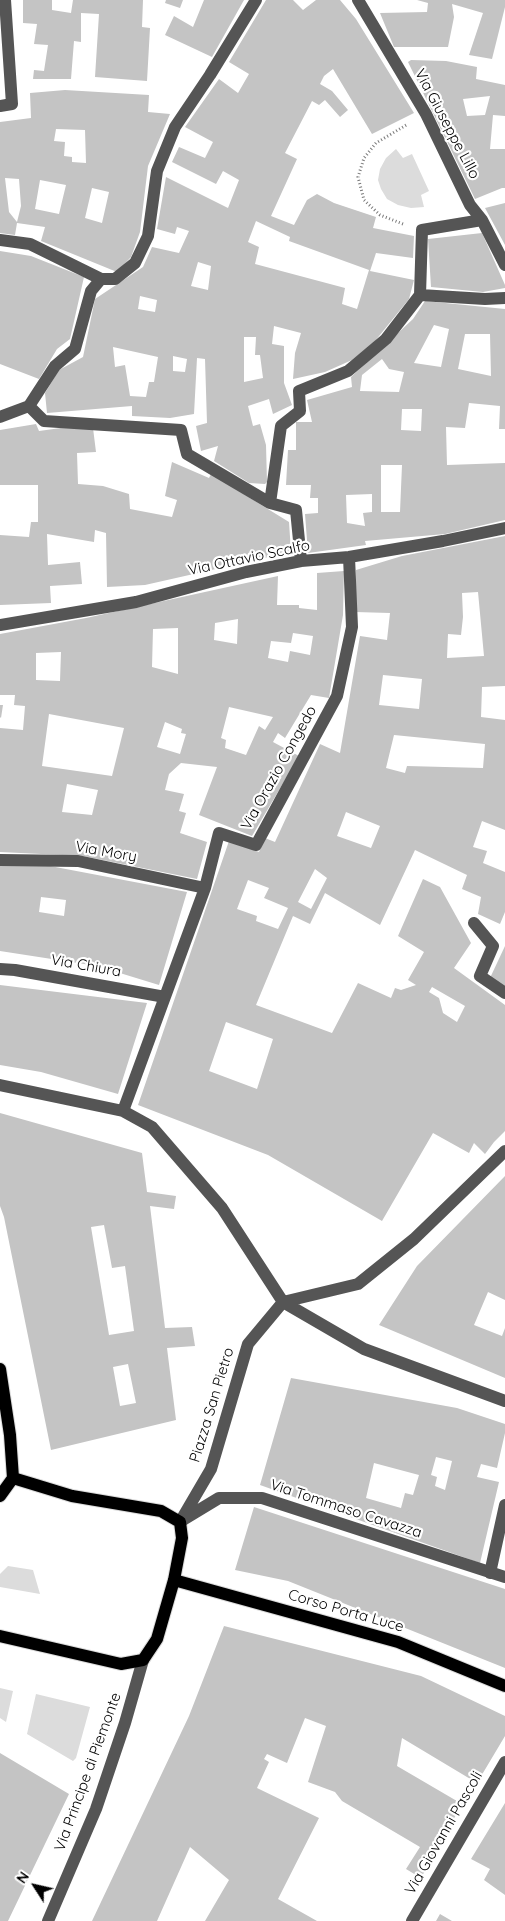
<!DOCTYPE html>
<html>
<head>
<meta charset="utf-8">
<style>
	body { margin:0 }
	#map { position:relative; width:505px; height:1921px; overflow:hidden; background:#fff; font-family:Quicksand,sans-serif }
	canvas { display:block }
	.north { position:absolute; left:10px; top:1861px; width:50px; height:50px; -webkit-text-stroke:4px #fff; paint-order:stroke; rotate:305deg; font-size:14px; font-weight:700; line-height:20px; text-align:center; color:#000 }
	.north::after { content:''; display:block; margin:auto; width:18px; height:22px; background:#000; clip-path:polygon(50% 0,100% 100%,50% 72%,0 100%) }
</style>
</head>
<body>
<div id="map">
<canvas width="505" height="1921"></canvas>
<div class="north">N</div>
</div>
<script>
const c = document.querySelector('canvas').getContext('2d');
c.lineJoin = 'round';
function fill(path, color) { c.fillStyle = color; c.fill(path, 'evenodd'); }
const toPath = rows => new Path2D(rows.map(r => 'M' + r).join(''));
function strokePath(path, color, width, dash) { c.strokeStyle = color; c.lineWidth = width; c.lineCap = dash ? 'butt' : 'round'; c.setLineDash(dash || []); c.stroke(path); }
function drawText(font, color, halo, rows, align = 'center') {
  c.font = font + ' Quicksand,sans-serif'; c.lineWidth = 4.5; c.setLineDash([]); c.textBaseline = 'middle'; c.strokeStyle = halo; c.fillStyle = color; for (const [text, x, y, turn = 0] of rows) {
    c.save(); c.translate(x, y); c.rotate((+turn || 0) * Math.PI / 180); c.textAlign = isNaN(turn) ? turn : align; if (halo) c.strokeText(text, 0, 0); c.fillText(text, 0, 0); c.restore();
  }
}
fill(toPath([
	[396,149,403,158,412,154,429,191,421,195,424,207,411,208,398,205,387,199,381,189,378,180,380,169,386,158],
	[8,1566,33,1570,40,1594,0,1587,0,1574],
	[0,1688,13,1691,6,1722,0,1718],
	[36,1694,90,1707,76,1758,73,1761,27,1734]
]), '#dcdcdc');
fill(toPath([
	[23,0,52,0,52,10,71,13,73,0,143,0,142,27,150,28,147,81,95,77,99,14,81,13,81,42,74,41,71,79,33,79,34,70,44,71,48,45,34,44,37,24,23,23],
	[166,0,183,0,180,8,165,3],
	[204,0,244,0,212,57,165,35,174,16,193,27],
	[266,0,293,0,303,10,316,0,340,0,356,19,414,113,372,134,333,69,324,76,320,84,332,91,348,110,340,117,325,100,319,105,312,101,285,153,297,159,271,216,294,225,307,200,317,194,334,203,376,217,373,228,414,236,413,258,376,253,370,271,414,280,409,299,375,341,352,360,325,372,293,379,295,353,301,333,274,326,272,344,284,346,284,383,292,405,273,414,269,399,248,406,253,426,260,424,266,445,267,482,265,484,249,483,214,461,218,446,201,451,196,426,207,423,205,359,197,358,194,414,170,418,132,416,132,406,47,413,45,393,59,370,83,357,95,299,143,267,152,247,179,253,189,231,177,227,175,234,157,229,166,177,228,208,239,180,223,171,216,184,172,162,179,147,205,158,213,142,185,127,219,79,238,93,249,74,229,62],
	[256,221,290,237,289,241,369,270,357,309,342,304,345,288,255,264,259,247,248,242],
	[198,262,211,266,208,290,191,286],
	[140,296,157,300,155,312,138,309],
	[244,337,256,337,255,355,260,355,263,378,244,382],
	[113,347,158,357,154,382,149,382,146,397,130,396,125,365,115,367],
	[173,356,187,359,185,372,173,371],
	[417,0,505,0,505,7,492,59,469,55,483,13,452,4,454,17,448,47,394,47,380,13,427,12,428,3],
	[411,60,446,61,477,67,476,79,505,85,505,116,493,115,490,149,505,149,505,188,502,188,475,199,408,62],
	[490,96,485,115,467,116,463,99],
	[65,90,149,95,148,112,170,114,148,166,140,232,131,257,117,272,41,241,45,227,17,223,15,235,0,233,0,122,31,118,30,93],
	[56,129,85,130,86,163,72,162,72,157,64,156,65,142,54,141],
	[5,178,19,179,21,206,17,222,9,212],
	[40,180,66,185,59,214,35,209],
	[92,188,109,192,102,223,85,218],
	[505,203,505,245,485,208],
	[482,233,505,285,505,288,483,292,431,287,428,239],
	[0,251,31,256,84,277,70,339,57,349,39,379,0,364],
	[425,301,505,309,505,429,499,429,500,406,469,403,465,428,446,427,447,465,505,463,505,520,445,534,365,541,366,545,308,553,305,514,318,513,318,498,310,498,311,485,286,485,288,450,296,450,296,422,312,422,307,400,352,387,351,377,413,319],
	[434,325,449,329,441,367,414,363],
	[465,334,490,334,491,376,458,369],
	[382,359,389,369,404,372,399,392,360,391,362,375],
	[402,409,422,409,421,431,401,430],
	[381,465,402,465,400,512,381,512],
	[372,494,372,512,363,513,365,526,347,523,346,495],
	[36,424,39,431,68,427,93,428,96,452,77,453,78,484,103,486,129,494,130,509,172,517,177,500,165,496,172,462,209,478,211,474,289,522,291,552,145,585,107,587,106,533,95,530,94,542,47,534,48,565,80,562,82,584,50,586,51,603,0,605,0,535,29,537,31,522,38,522,38,485,0,485,0,430],
	[505,536,505,686,482,687,481,717,505,720,505,830,482,821,473,847,487,851,483,863,505,872,505,912,500,924,478,914,481,897,462,889,467,875,415,850,380,925,325,893,310,924,293,916,256,1005,332,1033,358,983,391,998,395,988,401,990,416,985,408,980,424,952,398,936,423,879,440,887,471,943,454,968,505,1005,505,1131,494,1142,485,1154,474,1143,469,1153,433,1133,382,1221,268,1155,138,1105,229,841,259,852,265,838,275,842,320,744,340,753,360,636,387,640,390,613,355,612,356,570,402,556],
	[478,592,484,656,447,658,448,634,461,635,463,617,462,593],
	[383,675,422,679,419,709,379,705],
	[394,735,485,744,483,768,407,766,405,773,386,768],
	[346,812,380,826,371,848,337,836],
	[315,869,327,878,311,909,298,902],
	[248,880,269,888,264,898,288,908,278,929,256,921,257,916,237,909],
	[432,987,465,1006,457,1022,443,1013,439,998,429,992],
	[226,1022,273,1039,257,1089,209,1071],
	[344,571,343,615,329,698,311,695,285,738,278,733,273,742,299,756,252,836,199,815,217,767,181,763,169,774,165,790,184,794,179,811,186,813,180,833,207,842,197,879,83,856,0,852,0,728,23,730,25,706,14,705,15,695,0,695,0,634,86,618,278,576,277,605,299,605,299,608,317,610,317,573],
	[238,619,237,644,214,640,215,623],
	[178,628,178,674,152,667,153,629],
	[293,633,313,636,310,655,290,651,288,662,268,658,271,641,291,643],
	[61,652,60,681,36,680,36,653],
	[229,707,273,717,265,730,259,726,246,755,225,748,226,740,221,738],
	[49,714,124,728,112,776,42,766],
	[165,722,182,729,181,733,186,734,180,754,157,747],
	[67,784,98,790,92,815,62,812],
	[0,705,3,705,1,718,0,717],
	[0,866,50,866,187,892,159,985,97,966,0,951],
	[41,897,66,900,64,916,39,912],
	[505,946,505,989,490,978],
	[0,985,147,1003,118,1094,41,1072,0,1065],
	[0,1113,142,1153,147,1192,176,1196,174,1209,150,1206,165,1328,192,1327,195,1346,167,1348,176,1420,51,1450,4,1217,0,1206],
	[104,1225,112,1268,125,1266,134,1331,109,1335,91,1227],
	[128,1364,136,1403,120,1406,113,1367],
	[505,1176,505,1300,488,1292,474,1325,502,1336,505,1328,505,1378,379,1325,417,1266],
	[291,1378,457,1408,505,1424,505,1433,497,1468,481,1464,477,1477,499,1482,480,1563,260,1485],
	[436,1457,452,1461,445,1490,435,1486,437,1477,431,1475],
	[374,1463,419,1475,413,1495,405,1493,401,1508,366,1498],
	[254,1507,505,1589,505,1668,288,1581,235,1570],
	[224,1626,421,1676,505,1716,505,1736,477,1783,402,1738,397,1766,462,1804,421,1878,406,1869,420,1847,342,1801,335,1792,308,1782,326,1726,305,1718,287,1763,267,1754,264,1759,269,1762,257,1788,319,1818,278,1899,317,1921,205,1921,229,1880,190,1847,157,1921,92,1921,189,1716],
	[0,1753,69,1794,8,1921,0,1921],
	[505,1803,505,1895,484,1880,490,1869,471,1859],
	[440,1914,452,1921,436,1921]
]), '#c4c4c4');
const major = toPath([
	[0,1369,10,1435,13,1478,0,1496],
	[174,1580,398,1642,505,1686],
	[0,1636,121,1664,143,1660,157,1639,174,1580,182,1538,180,1522,161,1511,72,1496,13,1478]
]);
strokePath(major, '#dbdbdb', 14);
strokePath(toPath([
	[403,224,380,215,364,200,358,177,364,158,376,143,408,124]
]), '#777', 3, [1, 2.5]);
strokePath(toPath([
	[358,0,426,114,470,205,482,220,505,265],
	[0,106,12,104,5,0],
	[0,240,30,244,101,279,115,279,135,263,148,236,157,171,175,127,210,75,256,0],
	[420,295,485,299,505,298],
	[29,406,44,421,181,430,187,454,270,503,296,510,301,561],
	[0,417,29,406,55,366,75,349,91,291,101,279],
	[270,503,281,426,300,411,299,391,348,371,386,339,420,295,422,230,482,220],
	[0,625,136,602,246,572,301,561,349,557,443,541,505,528],
	[0,860,78,861,205,888],
	[474,923,493,946,480,976,505,993],
	[0,969,15,970,165,997],
	[0,1085,123,1111,152,1127,222,1208,283,1302,364,1349,505,1401],
	[123,1111,205,888,219,833,256,845,337,696,352,627,349,557],
	[181,1521,219,1498,262,1498,505,1577],
	[180,1522,211,1469,248,1344,283,1302,358,1284,414,1239,505,1151],
	[490,1573,505,1505],
	[48,1921,96,1809,125,1723,143,1660],
	[412,1921,505,1762]
]), '#555', 12);
strokePath(major, '#000', 12);
drawText('15px', '#000', '#fff', [
	["Via Giuseppe Lillo",447,124,62],
	["Via Ottavio Scalfo",249,558,-12],
	["Via Orazio Congedo",279,768,-61],
	["Via Mory",106,852,10],
	["Via Chiura",86,966,10],
	["Piazza San Pietro",212,1405,-73],
	["Via Tommaso Cavazza",346,1509,18],
	["Corso Porta Luce",346,1611,16],
	["Via Principe di Piemonte",88,1772,-70],
	["Via Giovanni Pascoli",444,1833,-60]
]);
</script>
</body>
</html>
